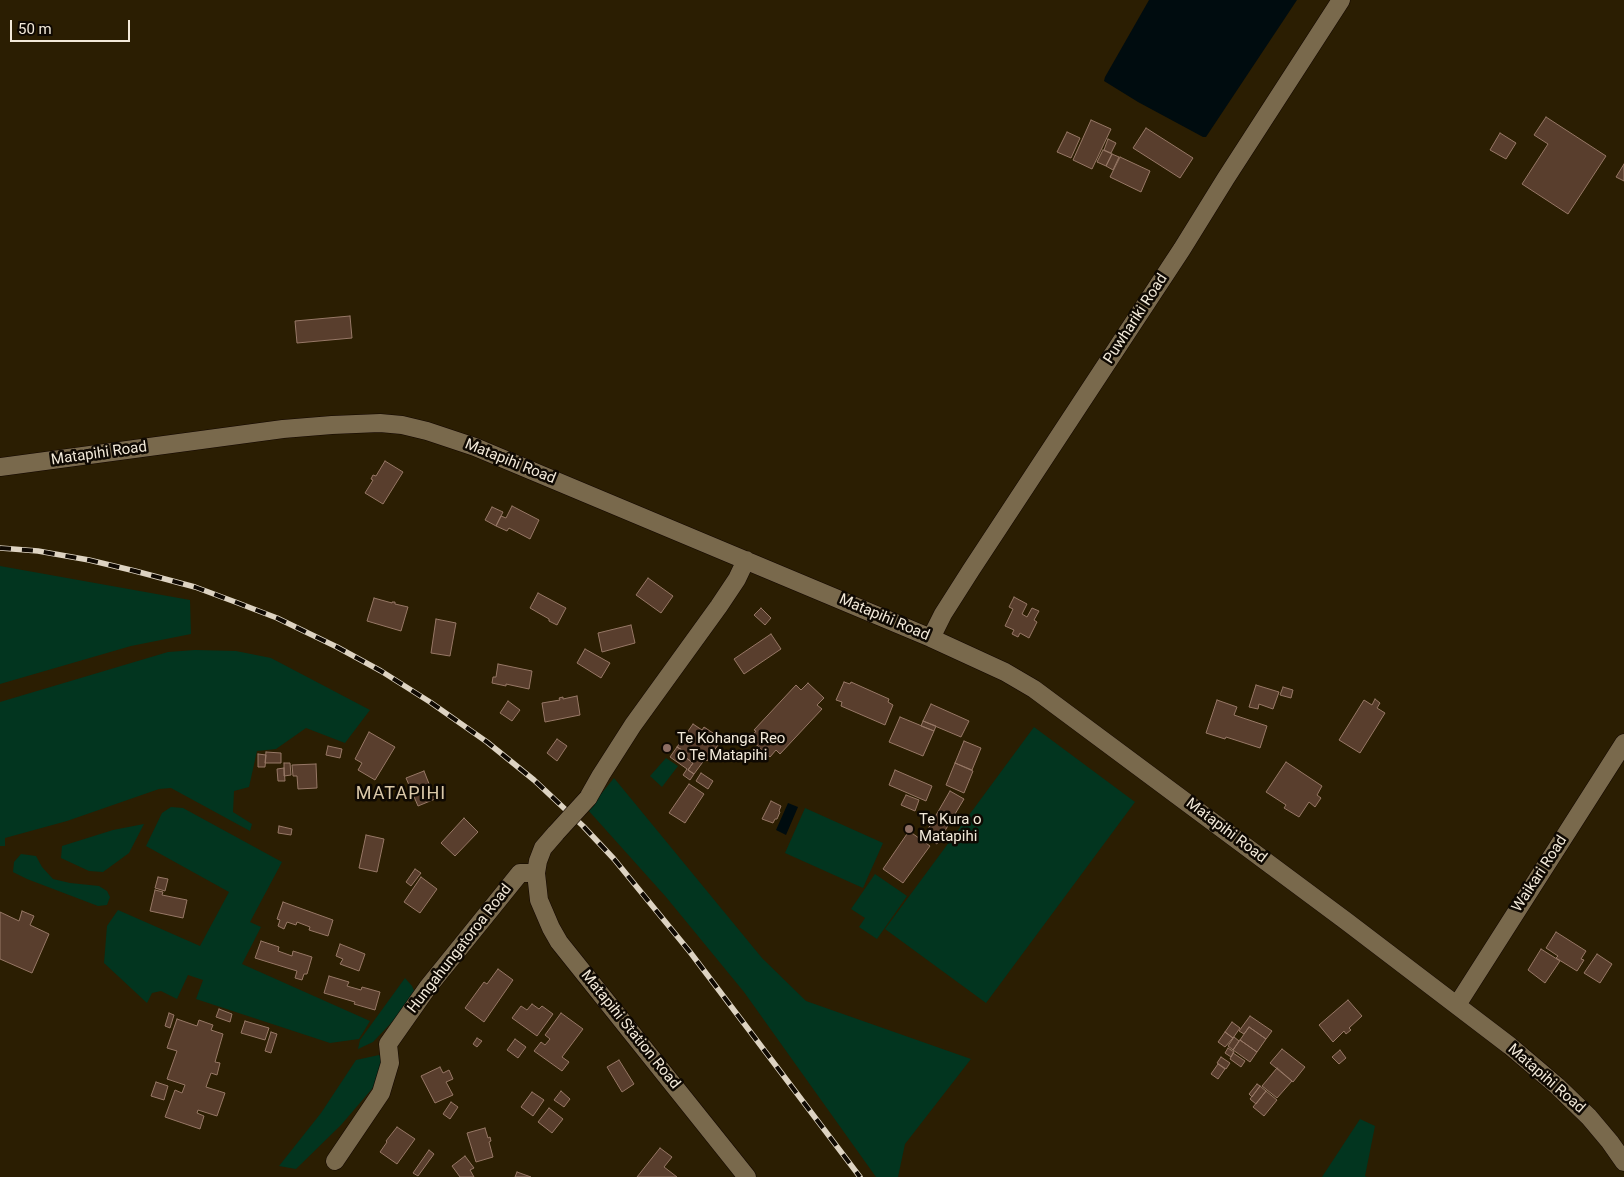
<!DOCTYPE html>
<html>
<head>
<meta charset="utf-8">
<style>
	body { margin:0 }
	#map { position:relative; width:1624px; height:1177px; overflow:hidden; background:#2b1e02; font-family:Roboto,sans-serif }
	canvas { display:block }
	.scale { position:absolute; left:10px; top:20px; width:120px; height:22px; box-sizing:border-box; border:2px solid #f2e9d9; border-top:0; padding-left:6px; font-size:15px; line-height:18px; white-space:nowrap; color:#f2e9d9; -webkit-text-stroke:4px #0f0902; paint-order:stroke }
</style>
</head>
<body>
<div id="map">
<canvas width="1624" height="1177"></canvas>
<div class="scale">50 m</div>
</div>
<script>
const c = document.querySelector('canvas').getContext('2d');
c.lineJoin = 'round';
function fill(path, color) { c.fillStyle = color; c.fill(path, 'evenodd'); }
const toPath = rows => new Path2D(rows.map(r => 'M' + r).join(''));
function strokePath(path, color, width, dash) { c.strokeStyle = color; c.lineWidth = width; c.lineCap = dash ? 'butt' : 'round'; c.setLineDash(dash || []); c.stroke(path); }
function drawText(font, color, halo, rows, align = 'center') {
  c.font = font + ' Roboto,sans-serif'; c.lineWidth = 5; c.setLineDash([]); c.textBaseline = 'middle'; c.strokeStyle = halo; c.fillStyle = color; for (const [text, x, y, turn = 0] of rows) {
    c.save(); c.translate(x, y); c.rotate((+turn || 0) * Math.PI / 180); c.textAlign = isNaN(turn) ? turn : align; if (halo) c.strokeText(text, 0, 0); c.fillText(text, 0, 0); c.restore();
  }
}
fill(toPath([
	[0,566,190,600,191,634,131,646,0,684],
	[195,650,236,651,271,658,370,710,345,743,306,728,276,749,257,751,249,787,234,791,233,812,252,824,250,831,171,788,159,789,67,821,5,838,5,846,0,846,0,702,168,652],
	[1034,727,1135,802,986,1003,885,929],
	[666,758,678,766,662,787,650,776],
	[614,778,762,958,806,1001,971,1059,905,1144,898,1177,876,1177,744,992,666,897,588,810],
	[171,807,183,808,282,862,250,922,261,927,242,964,370,1021,359,1039,330,1043,196,999,203,980,188,975,177,999,161,991,152,993,147,1003,104,963,107,926,118,910,200,946,229,892,146,846,162,813],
	[805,808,883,843,863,888,785,853],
	[144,824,129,853,103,872,89,871,61,858,62,846,113,830],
	[21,854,36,856,42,867,53,879,70,883,99,886,107,891,110,897,107,905,98,906,27,879,13,872,14,862],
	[875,874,907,896,877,939,859,927,865,918,851,909],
	[405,978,412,986,415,993,411,1002,373,1042,358,1049,360,1040],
	[379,1055,385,1061,377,1083,341,1125,296,1169,279,1166,321,1113,356,1060],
	[1360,1119,1375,1126,1365,1176,1367,1177,1322,1177]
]), '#02351f');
fill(toPath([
	[1149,0,1297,0,1206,137,1203,137,1138,102,1104,81,1105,77],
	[788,803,798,807,786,835,776,830]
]), '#000c0f');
const building = toPath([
	[1546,117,1606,156,1568,214,1522,184,1548,144,1534,135,1546,117],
	[1091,120,1111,129,1092,169,1073,160,1091,120],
	[1146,128,1193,158,1180,178,1133,148,1146,128],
	[1067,132,1080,138,1071,158,1057,152,1067,132],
	[1500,133,1516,143,1506,159,1490,150,1500,133],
	[1108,139,1116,143,1111,153,1104,150,1108,139],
	[1103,150,1112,154,1106,166,1097,162,1103,150],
	[1112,154,1119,157,1113,170,1106,166,1112,154],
	[1120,157,1150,171,1141,192,1110,177,1120,157],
	[1624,164,1624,181,1616,177,1624,164],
	[350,316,352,338,297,343,295,321,350,316],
	[385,461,403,472,383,504,365,493,373,480,371,479,373,475,376,476,385,461],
	[512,506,539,520,530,539,509,528,507,531,496,526,501,516,506,518,512,506],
	[492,507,503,512,496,526,485,520,492,507],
	[648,578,673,596,661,613,636,595,648,578],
	[538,593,566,608,557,625,549,621,549,619,530,608,538,593],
	[1014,597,1027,604,1022,614,1027,617,1032,608,1039,611,1034,620,1037,622,1029,638,1020,633,1018,637,1012,634,1014,630,1005,626,1013,609,1009,607,1014,597],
	[374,598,392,603,392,602,395,602,395,604,408,607,401,631,367,621,374,598],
	[761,608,771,618,765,625,754,615,761,608],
	[436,619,456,623,450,656,431,653,436,619],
	[631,625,635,643,602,652,598,633,631,625],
	[771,634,781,649,744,674,734,659,771,634],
	[585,649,610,663,601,678,577,663,585,649],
	[498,664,532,671,529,689,506,684,506,686,492,683,493,677,496,677,498,664],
	[844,682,850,684,851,682,889,699,888,702,893,705,885,725,841,706,842,702,836,700,844,682],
	[808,683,824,698,817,705,822,709,780,754,776,750,770,757,750,739,756,731,754,730,796,685,801,690,808,683],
	[1256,685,1279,692,1273,709,1259,704,1258,709,1249,707,1256,685],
	[1283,687,1293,690,1291,698,1280,695,1283,687],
	[577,696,580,715,545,722,542,703,560,700,559,698,563,697,563,699,577,696],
	[1375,699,1380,703,1377,708,1385,713,1360,753,1339,740,1364,700,1372,705,1375,699],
	[1217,700,1237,707,1234,715,1267,726,1260,748,1226,737,1225,739,1206,733,1217,700],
	[508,701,520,710,512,721,500,713,508,701],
	[931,704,969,721,961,737,923,721,931,704],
	[900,717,934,731,923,756,889,742,900,717],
	[923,721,936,726,934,731,921,726,923,721],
	[693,724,702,730,704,727,722,739,707,761,705,759,694,774,688,770,693,763,685,757,687,753,677,747,693,724],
	[369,732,395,747,375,780,358,770,362,763,355,759,369,732],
	[557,739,567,746,557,761,547,753,557,739],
	[964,741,981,748,972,770,955,763,964,741],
	[328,746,342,749,340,758,326,755,328,746],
	[677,747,687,753,685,757,693,763,688,770,694,774,690,780,683,775,687,769,670,757,677,747],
	[266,752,281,753,281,763,265,763,266,752],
	[258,754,266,755,265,767,258,767,258,754],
	[1286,762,1322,786,1317,795,1321,798,1315,807,1309,802,1299,817,1284,808,1286,805,1266,792,1286,762],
	[284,763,290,763,291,775,284,776,284,763],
	[955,763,973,771,964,793,946,785,955,763],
	[316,764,317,788,298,789,297,776,293,776,292,765,316,764],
	[284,768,285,781,278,781,277,769,284,768],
	[895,770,932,786,926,801,889,785,895,770],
	[424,771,435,799,418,806,406,778,424,771],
	[701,773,713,781,708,789,696,781,701,773],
	[689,784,704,794,685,823,669,813,689,784],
	[950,791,964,799,937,844,924,836,950,791],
	[906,795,919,800,915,811,901,805,906,795],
	[771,801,781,806,779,811,780,812,777,819,775,819,773,823,762,819,771,801],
	[464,818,478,832,455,856,441,843,464,818],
	[279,826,292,829,291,835,278,833,279,826],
	[909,831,930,846,903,883,883,869,909,831],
	[366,835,384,839,377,872,359,868,366,835],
	[415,869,421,873,411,886,406,882,415,869],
	[158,877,168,879,165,891,155,888,158,877],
	[421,877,437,889,420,913,404,902,421,877],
	[155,890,163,892,162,895,187,900,183,918,150,911,155,890],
	[283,902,333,920,328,936,309,930,310,927,297,922,296,925,287,922,284,929,278,926,280,920,277,919,283,902],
	[22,911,34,916,30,925,49,934,32,973,0,959,0,912,19,921,22,911],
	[1556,932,1586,951,1581,959,1584,960,1577,971,1556,958,1558,956,1546,948,1556,932],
	[261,941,279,947,278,951,292,956,293,951,312,957,307,974,304,974,302,980,295,978,297,971,255,958,261,941],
	[340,944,365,954,359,971,340,964,343,959,336,956,340,944],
	[1541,949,1560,961,1545,983,1528,970,1541,949],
	[1597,954,1612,964,1600,983,1584,973,1597,954],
	[498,969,513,980,484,1022,465,1008,484,982,487,984,498,969],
	[329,976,349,982,347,986,361,990,362,987,380,992,375,1010,354,1004,355,1002,324,993,329,976],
	[1348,1000,1362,1016,1349,1028,1351,1030,1346,1034,1344,1031,1333,1042,1319,1025,1348,1000],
	[532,1004,539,1009,542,1006,553,1014,537,1036,512,1018,521,1006,527,1010,532,1004],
	[219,1009,232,1014,230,1022,216,1017,219,1009],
	[169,1013,174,1015,170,1028,165,1026,169,1013],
	[561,1013,583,1029,562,1057,569,1062,562,1071,534,1051,541,1042,545,1045,550,1039,545,1035,561,1013],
	[1250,1016,1272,1031,1266,1039,1249,1027,1244,1034,1239,1031,1250,1016],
	[177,1019,197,1026,199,1020,213,1025,211,1030,223,1034,215,1062,220,1063,217,1075,211,1073,206,1087,225,1093,217,1116,198,1110,197,1113,204,1116,200,1129,165,1117,175,1090,182,1093,185,1085,167,1079,177,1051,167,1048,177,1019],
	[245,1021,269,1028,265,1040,241,1033,245,1021],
	[1232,1022,1240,1028,1233,1038,1225,1032,1232,1022],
	[1249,1027,1266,1039,1257,1052,1240,1040,1249,1027],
	[271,1032,277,1034,271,1053,265,1051,271,1032],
	[1225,1032,1233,1038,1225,1047,1218,1042,1225,1032],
	[1234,1037,1239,1041,1233,1050,1228,1046,1234,1037],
	[477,1038,482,1041,477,1047,473,1044,477,1038],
	[515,1039,526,1047,518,1058,507,1050,515,1039],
	[1240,1040,1257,1052,1250,1062,1233,1050,1240,1040],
	[1228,1048,1234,1052,1231,1057,1225,1053,1228,1048],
	[1282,1049,1305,1067,1293,1082,1270,1063,1282,1049],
	[1340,1050,1346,1058,1339,1064,1332,1057,1340,1050],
	[1233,1053,1245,1061,1241,1067,1230,1059,1233,1053],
	[1221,1057,1230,1063,1226,1069,1217,1063,1221,1057],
	[619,1060,634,1084,622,1092,607,1067,619,1060],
	[1218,1064,1225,1069,1218,1079,1211,1074,1218,1064],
	[440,1067,443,1073,449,1070,453,1079,446,1082,453,1095,435,1103,421,1076,440,1067],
	[1277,1068,1292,1081,1277,1098,1262,1086,1277,1068],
	[156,1082,168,1086,164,1100,151,1096,156,1082],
	[1257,1084,1260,1086,1252,1097,1249,1094,1257,1084],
	[1260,1086,1266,1091,1256,1104,1250,1099,1260,1086],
	[561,1091,570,1099,564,1107,554,1100,561,1091],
	[1266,1091,1277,1100,1264,1116,1253,1107,1266,1091],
	[532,1092,544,1100,533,1116,521,1107,532,1092],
	[451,1102,458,1107,450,1119,443,1114,451,1102],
	[549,1108,563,1119,552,1133,538,1122,549,1108],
	[397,1127,415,1139,397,1164,380,1152,387,1142,386,1141,397,1127],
	[485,1128,488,1138,490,1137,491,1141,489,1142,493,1157,476,1162,467,1133,485,1128],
	[660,1148,672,1157,664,1167,677,1177,637,1177,660,1148],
	[429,1150,434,1154,418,1176,413,1173,429,1150],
	[465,1156,474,1168,470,1170,474,1177,460,1177,452,1166,465,1156],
	[517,1172,531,1177,515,1177,517,1172]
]);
fill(building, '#593e2d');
strokePath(building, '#977866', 1);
const minor = toPath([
	[0,467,283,429,332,425,380,423,402,425,427,431,475,447,931,638,1005,672,1034,689,1346,921,1510,1046,1557,1086,1589,1117,1610,1142,1624,1162],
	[931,638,943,614,971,570,1182,249,1226,178,1341,0],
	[588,798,601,775,633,725,719,606,737,579,746,560],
	[556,833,543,848,538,861,536,873,539,900,551,928,559,942,747,1177],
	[1457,1005,1624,743],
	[335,1161,381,1093,390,1063,388,1044,428,987,520,873,536,873]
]);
strokePath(minor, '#130700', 19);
strokePath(minor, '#79694c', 18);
const rail = toPath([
	[0,548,38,551,89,560,135,571,195,587,238,603,277,618,337,647,381,671,430,702,487,742,534,780,583,826,614,859,690,952,860,1177]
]);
strokePath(rail, '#ddd3c2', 5.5);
strokePath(rail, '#0f0902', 4, [11]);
const minorBridge = toPath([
	[556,833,588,798]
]);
strokePath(minorBridge, '#130700', 19, []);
strokePath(minorBridge, '#79694c', 18);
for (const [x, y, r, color] of [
	[667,748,5,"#8d6e63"],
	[909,829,5,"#8d6e63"]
]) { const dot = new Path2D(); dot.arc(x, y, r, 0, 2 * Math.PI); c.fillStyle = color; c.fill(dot); strokePath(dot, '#0f0902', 2); }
drawText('15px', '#f2e9d9', '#0f0902', [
	["Puwhariki Road",1136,319,-57],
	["Matapihi Road",99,454,-8],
	["Matapihi Road",510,462,22],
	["Matapihi Road",884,618,23],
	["Matapihi Road",1226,831,37],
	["Waikari Road",1540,874,-57],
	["Hungahungatoroa Road",460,949,-52],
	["Matapihi Station Road",630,1030,51],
	["Matapihi Road",1546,1079,41]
]);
drawText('15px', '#f2e9d9', '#0f0902', [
	["Te Kohanga Reo",677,739],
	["o Te Matapihi",677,756],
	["Te Kura o",919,820],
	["Matapihi",919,837]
], 'left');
c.letterSpacing = '1px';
drawText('18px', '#dbc9a9', '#0f0902', [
	["MATAPIHI",401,794]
]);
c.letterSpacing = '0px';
</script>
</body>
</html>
